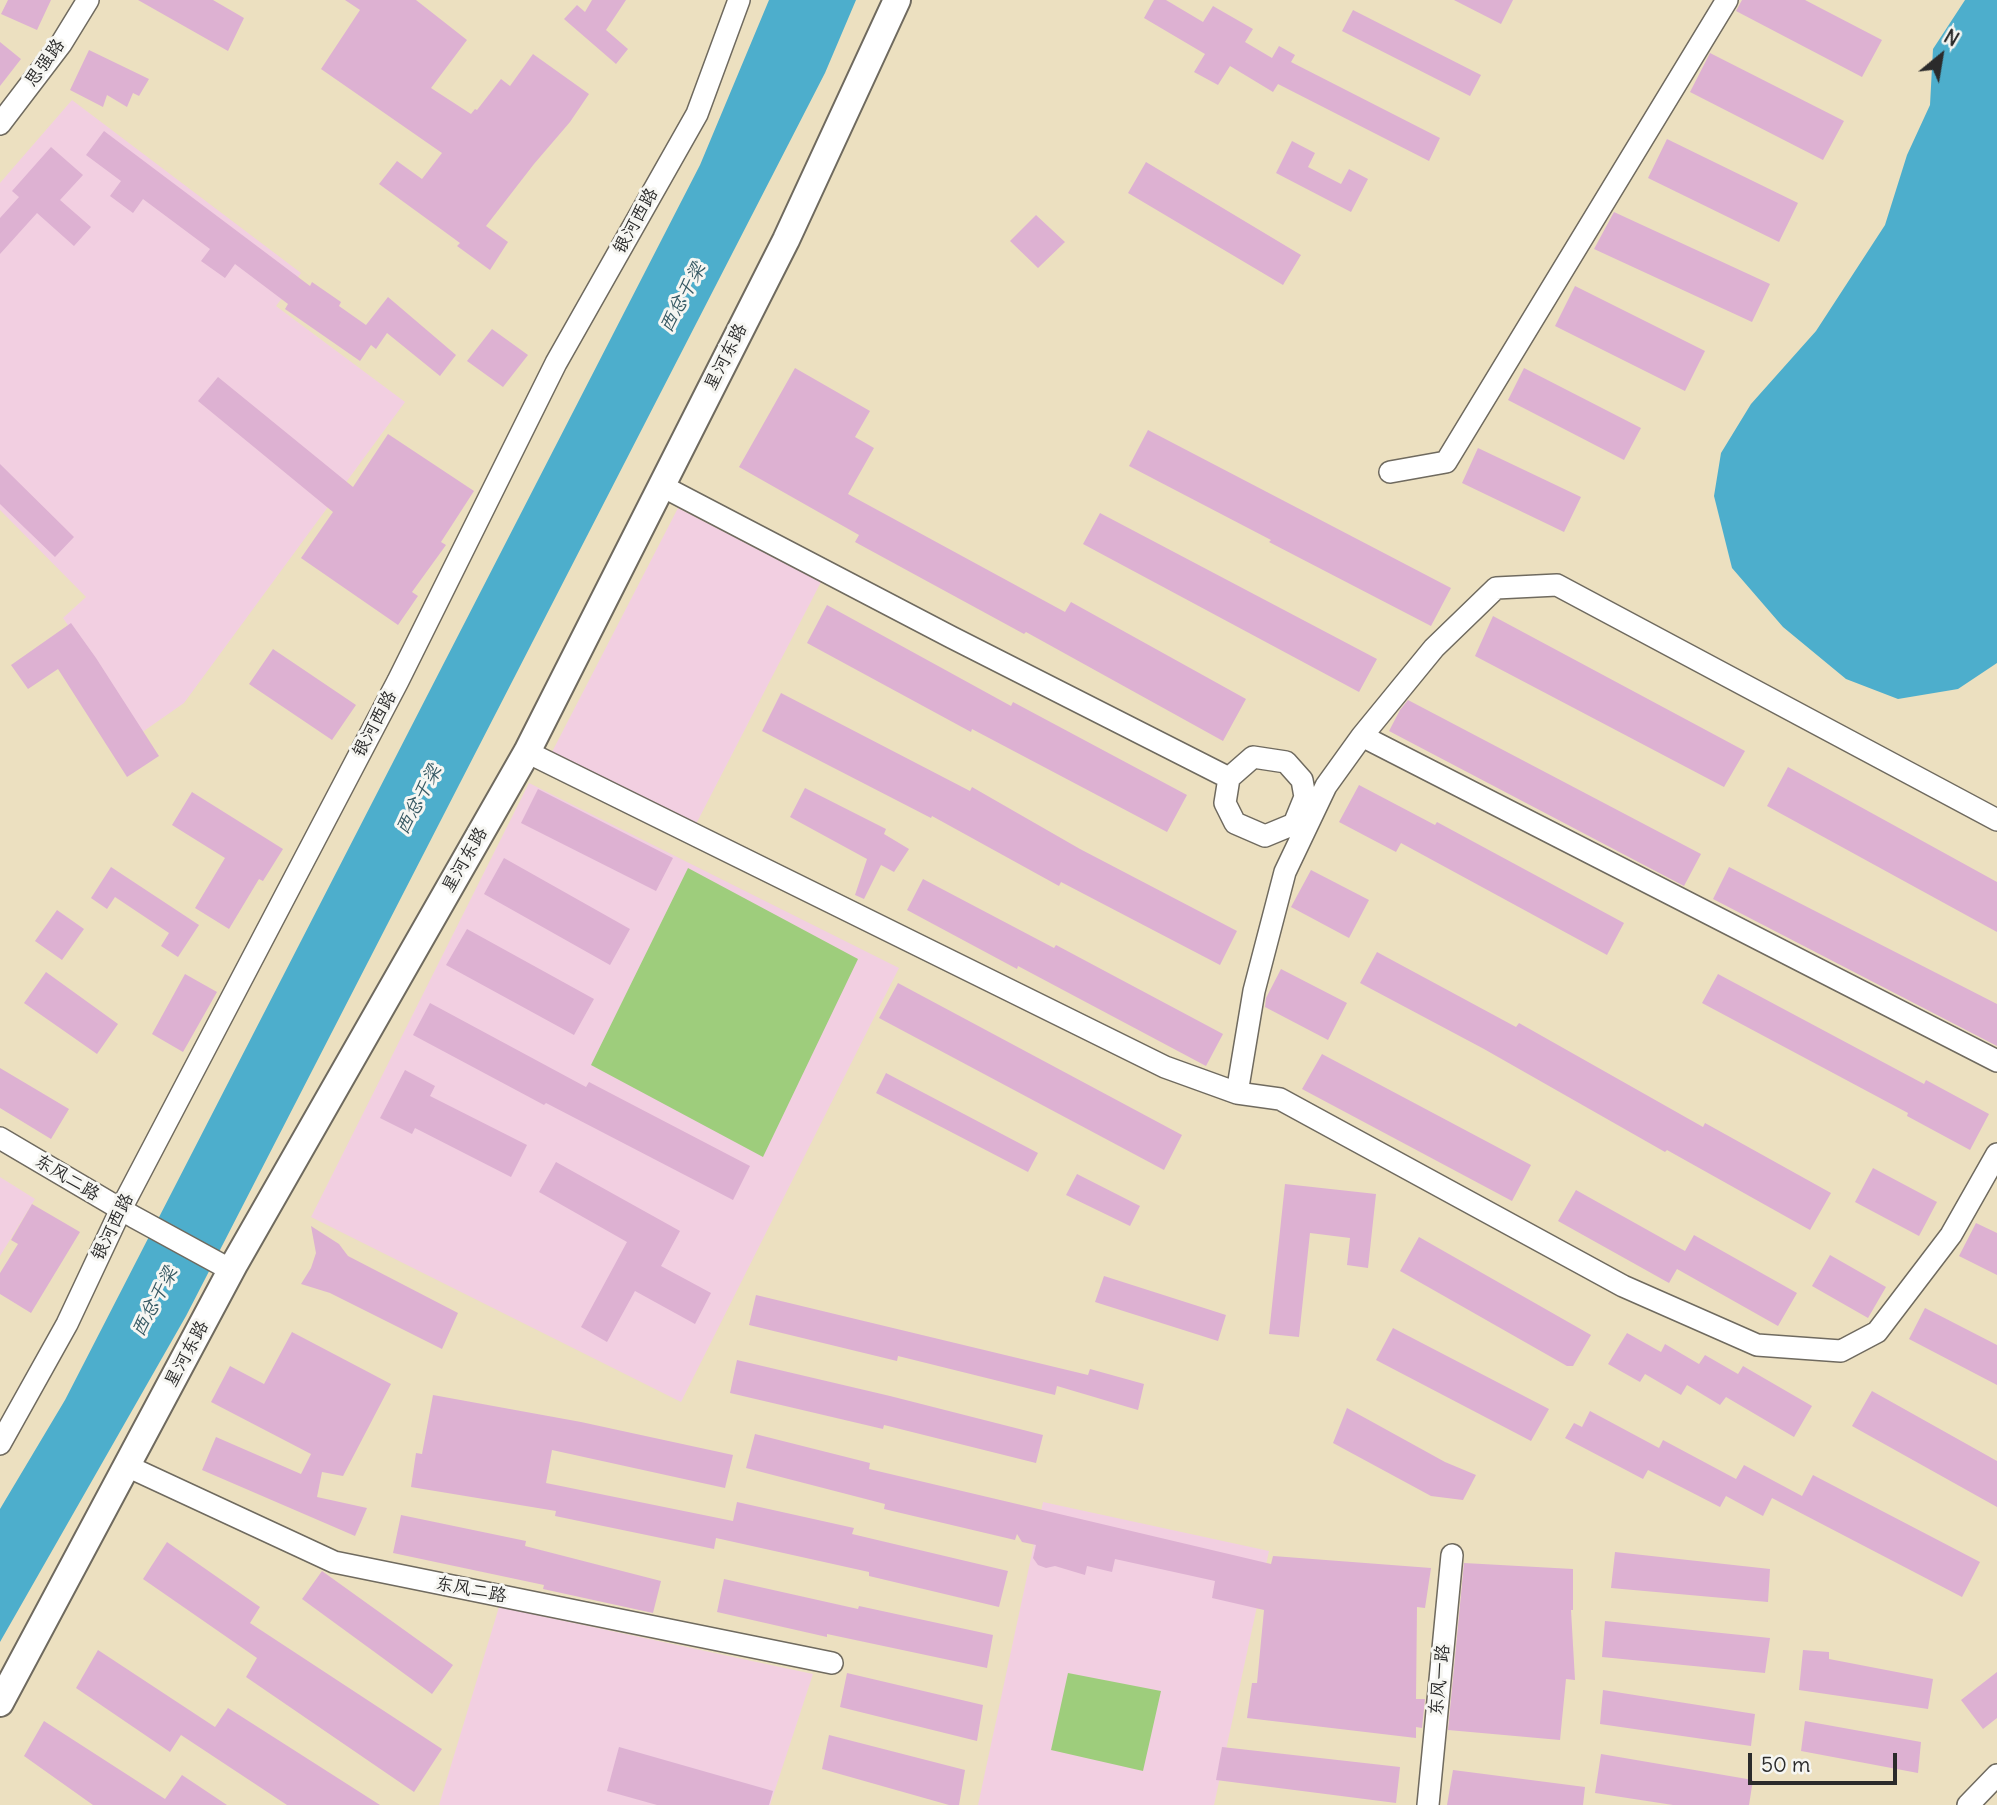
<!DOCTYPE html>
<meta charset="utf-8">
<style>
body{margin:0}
#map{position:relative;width:1997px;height:1805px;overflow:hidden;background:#ece0c0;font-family:Delius,sans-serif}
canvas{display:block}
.north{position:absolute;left:1906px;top:21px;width:70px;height:70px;-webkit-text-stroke:5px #f6f6f2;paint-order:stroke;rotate:30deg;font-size:19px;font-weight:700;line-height:28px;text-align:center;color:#2b2b2b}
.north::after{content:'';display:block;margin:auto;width:24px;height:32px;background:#2b2b2b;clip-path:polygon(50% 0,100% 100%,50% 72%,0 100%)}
.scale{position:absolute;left:1748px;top:1753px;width:149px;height:32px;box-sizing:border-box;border:4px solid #2b2b2b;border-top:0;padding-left:9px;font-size:21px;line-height:24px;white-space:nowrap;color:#2b2b2b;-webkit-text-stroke:5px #f6f6f2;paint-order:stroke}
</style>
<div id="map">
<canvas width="1997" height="1805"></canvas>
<div class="north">N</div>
<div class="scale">50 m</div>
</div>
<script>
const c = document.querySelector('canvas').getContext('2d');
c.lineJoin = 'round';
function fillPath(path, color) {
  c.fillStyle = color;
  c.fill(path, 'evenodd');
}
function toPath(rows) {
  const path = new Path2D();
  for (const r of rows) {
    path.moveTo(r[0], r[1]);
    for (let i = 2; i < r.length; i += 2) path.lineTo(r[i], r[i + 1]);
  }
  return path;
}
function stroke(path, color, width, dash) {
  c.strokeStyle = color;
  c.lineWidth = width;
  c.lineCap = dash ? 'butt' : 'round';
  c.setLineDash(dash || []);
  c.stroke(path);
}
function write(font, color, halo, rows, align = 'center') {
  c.font = font + ' Delius,"LXGW WenKai TC",sans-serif';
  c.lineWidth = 6;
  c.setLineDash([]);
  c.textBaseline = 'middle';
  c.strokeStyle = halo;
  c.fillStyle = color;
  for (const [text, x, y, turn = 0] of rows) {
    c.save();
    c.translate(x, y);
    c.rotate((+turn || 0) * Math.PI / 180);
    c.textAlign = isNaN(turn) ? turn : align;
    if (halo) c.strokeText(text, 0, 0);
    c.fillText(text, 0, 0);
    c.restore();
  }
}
fillPath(toPath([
 [72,100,301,273,276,306,405,402,184,703,141,733,63,618,86,597,0,510,0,183],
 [678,508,821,582,695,826,552,752],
 [529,783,899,968,681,1402,311,1217],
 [0,1177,35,1199,0,1256],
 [1043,1502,1269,1551,1214,1805,978,1805],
 [499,1607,813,1674,770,1805,439,1805]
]), '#f2cfe1');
fillPath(toPath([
 [688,868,858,959,763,1157,591,1065],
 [1068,1673,1161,1691,1143,1771,1051,1750]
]), '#9ecd7c');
fillPath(toPath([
 [769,0,856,0,825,73,186,1316,0,1642,0,1509,65,1400,700,165],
 [1965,0,1997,0,1997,663,1958,689,1898,699,1846,679,1783,627,1732,568,1714,496,1721,453,1751,404,1816,331,1885,225,1907,155,1930,105,1933,49]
]), '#4daecc');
fillPath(toPath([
 [8,0,51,0,37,30,1,14],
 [138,0,213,0,244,18,228,51],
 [345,0,416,0,467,40,431,88,471,114,475,109,477,110,501,79,510,86,533,54,589,94,570,122,534,164,486,226,508,242,490,270,457,246,460,243,379,184,397,161,422,179,442,153,321,69,360,10],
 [592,0,626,0,606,30,628,49,616,64,564,19,577,5,585,12],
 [1154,0,1166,0,1203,22,1213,6,1253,29,1245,42,1272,58,1279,46,1295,55,1291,62,1440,138,1429,161,1278,84,1273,92,1230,66,1218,85,1194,72,1205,54,1144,18],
 [1454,0,1513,0,1501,24],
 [1742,0,1805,0,1882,40,1862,77,1736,11],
 [1353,10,1481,75,1470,96,1342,31],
 [0,42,21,59,0,86],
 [89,50,149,79,139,96,133,93,127,107,107,95,103,107,70,90],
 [1710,53,1844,121,1823,160,1690,92],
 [104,131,310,286,312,282,341,302,339,306,366,325,388,297,456,355,440,376,387,333,376,349,371,345,360,361,285,309,288,304,235,264,225,278,201,261,210,249,143,199,133,213,110,196,121,181,86,155],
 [1667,139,1798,203,1779,242,1648,178],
 [1292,141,1315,153,1308,167,1341,184,1349,169,1368,179,1351,212,1276,173],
 [51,147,83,175,60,200,91,227,74,246,37,213,0,254,0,218,19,197,12,191],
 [1146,162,1301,255,1283,285,1128,193],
 [1614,212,1770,284,1752,322,1594,249],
 [1036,215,1065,242,1038,268,1010,241],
 [1575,286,1705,351,1685,391,1555,326],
 [492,329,528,355,503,387,467,361],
 [795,368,870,411,855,437,874,448,848,494,1065,612,1071,602,1246,699,1223,741,1026,632,1024,634,855,542,859,535,739,467],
 [1524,368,1641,428,1624,460,1508,400],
 [218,377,353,487,388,434,474,491,441,542,446,545,412,592,418,596,398,625,301,558,333,512,198,401],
 [1148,430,1451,588,1431,626,1269,542,1271,540,1129,466],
 [1478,448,1581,497,1564,532,1462,483],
 [0,464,74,537,55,557,0,504],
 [1100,513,1377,659,1359,692,1083,544],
 [827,605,1011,706,1013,702,1187,795,1167,832,972,729,971,732,807,643],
 [1493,616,1745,751,1724,787,1475,656],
 [71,623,96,658,159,756,127,777,58,669,28,689,11,665],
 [273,649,356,705,332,740,249,684],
 [781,693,970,791,972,787,1080,849,1237,931,1220,965,1061,882,1059,886,932,816,931,818,762,731],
 [1408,700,1701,854,1684,886,1389,731,1400,710],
 [1788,767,1997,882,1997,932,1767,806],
 [1359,785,1435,825,1437,822,1624,923,1607,955,1401,843,1396,852,1339,822],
 [805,788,886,829,884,834,909,849,894,872,881,865,864,899,855,895,867,859,790,817],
 [538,789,673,858,656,891,521,823],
 [192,792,283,849,263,881,259,879,229,929,195,908,225,858,172,825],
 [504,858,630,929,610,965,484,894],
 [111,867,199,925,178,957,161,946,169,933,115,897,107,909,91,898],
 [1729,867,1997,1004,1997,1046,1713,899],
 [1311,870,1369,900,1349,938,1291,907],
 [923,879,1054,948,1056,945,1223,1034,1206,1066,1018,966,1017,969,907,910],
 [57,910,84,929,62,960,35,941],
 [467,929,594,999,574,1035,446,965],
 [1377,952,1516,1027,1519,1023,1703,1127,1705,1123,1831,1193,1810,1230,1667,1150,1665,1152,1484,1049,1360,983],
 [1281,969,1347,1003,1328,1040,1265,1007,1266,998],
 [46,972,118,1024,97,1054,24,1003],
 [185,974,217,992,183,1052,152,1034],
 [1718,974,1924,1084,1926,1080,1989,1114,1970,1150,1907,1116,1908,1113,1702,1003],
 [898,983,1182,1135,1164,1170,879,1018],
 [430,1003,586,1087,589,1082,750,1166,733,1200,546,1103,544,1105,413,1035],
 [1322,1054,1531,1165,1512,1201,1302,1089],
 [0,1068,69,1109,51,1139,0,1108],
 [405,1070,435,1086,430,1096,527,1145,511,1177,415,1128,412,1134,380,1118],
 [886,1073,1038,1153,1028,1172,876,1093],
 [556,1162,680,1231,661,1266,711,1293,695,1324,635,1291,607,1342,581,1327,627,1242,539,1192],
 [1873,1168,1937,1202,1919,1236,1855,1202],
 [1077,1174,1140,1206,1130,1226,1066,1195],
 [1285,1184,1376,1194,1368,1268,1347,1265,1350,1238,1310,1233,1299,1337,1269,1334],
 [1576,1190,1685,1251,1694,1235,1797,1293,1778,1326,1677,1269,1669,1283,1558,1221],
 [32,1204,80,1232,31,1313,0,1294,0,1273,18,1244,11,1240],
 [1976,1223,1997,1233,1997,1275,1959,1256],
 [311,1226,339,1244,348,1256,458,1313,442,1349,330,1293,301,1284,311,1268,316,1253],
 [1419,1237,1591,1335,1573,1366,1567,1366,1400,1271],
 [1830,1255,1886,1287,1868,1318,1812,1286],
 [1104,1276,1226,1315,1218,1341,1095,1302],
 [756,1295,1088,1375,1090,1369,1144,1384,1138,1410,1057,1386,1055,1395,898,1356,897,1361,749,1325],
 [1925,1308,1997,1345,1997,1385,1909,1339],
 [1393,1328,1549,1409,1531,1441,1376,1360],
 [292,1332,391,1384,343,1476,322,1472,317,1497,367,1508,355,1536,202,1470,216,1437,301,1474,311,1454,211,1402,230,1366,264,1384],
 [1627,1333,1661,1352,1665,1344,1699,1364,1705,1355,1738,1374,1743,1366,1812,1406,1794,1437,1726,1397,1720,1405,1687,1385,1681,1395,1645,1374,1640,1382,1608,1364],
 [737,1360,890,1396,1043,1435,1036,1463,884,1425,883,1429,730,1393],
 [1872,1391,1997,1461,1997,1507,1852,1426],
 [433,1395,581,1422,733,1455,725,1488,552,1450,546,1483,733,1521,737,1502,854,1528,852,1534,1008,1571,999,1607,869,1576,869,1572,716,1538,714,1549,555,1516,556,1511,411,1487,416,1453,422,1454],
 [1347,1408,1445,1462,1476,1475,1463,1500,1431,1496,1333,1443],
 [1590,1411,1659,1448,1663,1440,1736,1479,1744,1465,1802,1496,1813,1475,1980,1562,1962,1597,1772,1498,1763,1516,1726,1496,1720,1507,1648,1470,1643,1479,1565,1438,1574,1423,1582,1427],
 [755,1434,870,1463,869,1469,1271,1564,1273,1556,1431,1568,1425,1608,1417,1607,1416,1699,1425,1699,1422,1728,1416,1727,1416,1738,1247,1718,1252,1683,1257,1683,1264,1610,1212,1598,1215,1581,1115,1559,1112,1572,1087,1566,1085,1575,1055,1566,1046,1568,1038,1565,1033,1558,1036,1545,1022,1542,1017,1534,1015,1540,884,1509,885,1504,746,1468],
 [401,1515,526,1541,525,1546,661,1581,653,1613,543,1589,544,1585,393,1553],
 [167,1542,260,1607,250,1623,442,1749,414,1792,246,1677,257,1658,143,1579],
 [1615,1552,1770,1569,1768,1602,1611,1588],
 [1464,1563,1573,1569,1573,1610,1571,1610,1575,1680,1566,1679,1560,1740,1448,1730],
 [322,1571,453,1665,432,1694,302,1599],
 [724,1579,858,1609,859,1606,993,1635,987,1668,827,1634,827,1637,717,1612],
 [1605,1621,1770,1638,1765,1673,1602,1657],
 [98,1650,215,1727,228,1708,380,1805,287,1805,181,1735,170,1752,76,1688],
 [1803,1650,1829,1652,1829,1659,1933,1679,1928,1709,1799,1690],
 [1997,1672,1997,1718,1983,1729,1961,1700],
 [847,1673,983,1705,977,1741,840,1707],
 [1603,1690,1755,1714,1751,1746,1600,1724],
 [44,1721,165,1799,182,1775,227,1805,93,1805,24,1756],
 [1805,1721,1921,1742,1918,1773,1801,1751],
 [829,1735,965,1770,959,1805,949,1805,822,1769],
 [619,1747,773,1791,769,1805,657,1805,607,1791],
 [1222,1747,1400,1767,1396,1803,1216,1780],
 [1601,1754,1753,1780,1749,1805,1673,1805,1595,1793],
 [1453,1770,1585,1787,1583,1805,1447,1805]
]), '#ddb1d2');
const minor = toPath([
 [0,124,61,44,88,0],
 [1390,472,1446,462,1727,0],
 [662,486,951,637,1229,778,1253,757,1286,762,1302,780,1305,797,1294,824,1265,836,1235,823,1225,803,1229,778],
 [1362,736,1434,648,1496,588,1557,585,1997,820],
 [527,752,1165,1067,1237,1093,1280,1099,1623,1286,1757,1345,1841,1351,1877,1332,1951,1235,1997,1154],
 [1237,1093,1254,991,1285,872,1326,786,1362,736,1997,1061],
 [0,1138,134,1217,231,1270],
 [0,1444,67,1324,123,1205,398,681,556,363,697,114,739,0],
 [127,1466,334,1562,832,1663],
 [1428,1805,1452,1555],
 [1968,1805,1997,1775]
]);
const major = toPath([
 [0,1703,235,1263,527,752,786,240,897,0]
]);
stroke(minor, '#6f6a5f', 24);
stroke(major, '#6f6a5f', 30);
stroke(minor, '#fff', 21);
stroke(major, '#fff', 26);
write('18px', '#2b2b2b', '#f6f6f2', [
 ["思强路",45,63,-54],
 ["银河西路",636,221,-61],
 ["星河东路",726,357,-63],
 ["银河西路",375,724,-62],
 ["星河东路",465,860,-60],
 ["东风二路",67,1178,31],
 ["银河西路",113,1227,-64],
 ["星河东路",187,1354,-62],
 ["东风二路",471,1590,11],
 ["东风一路",1440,1680,-84]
]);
write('italic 19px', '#375963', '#f6f6f2', [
 ["西总干梁",683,298,-62],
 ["西总干梁",419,800,-62],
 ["西总干梁",155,1302,-62]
]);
</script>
